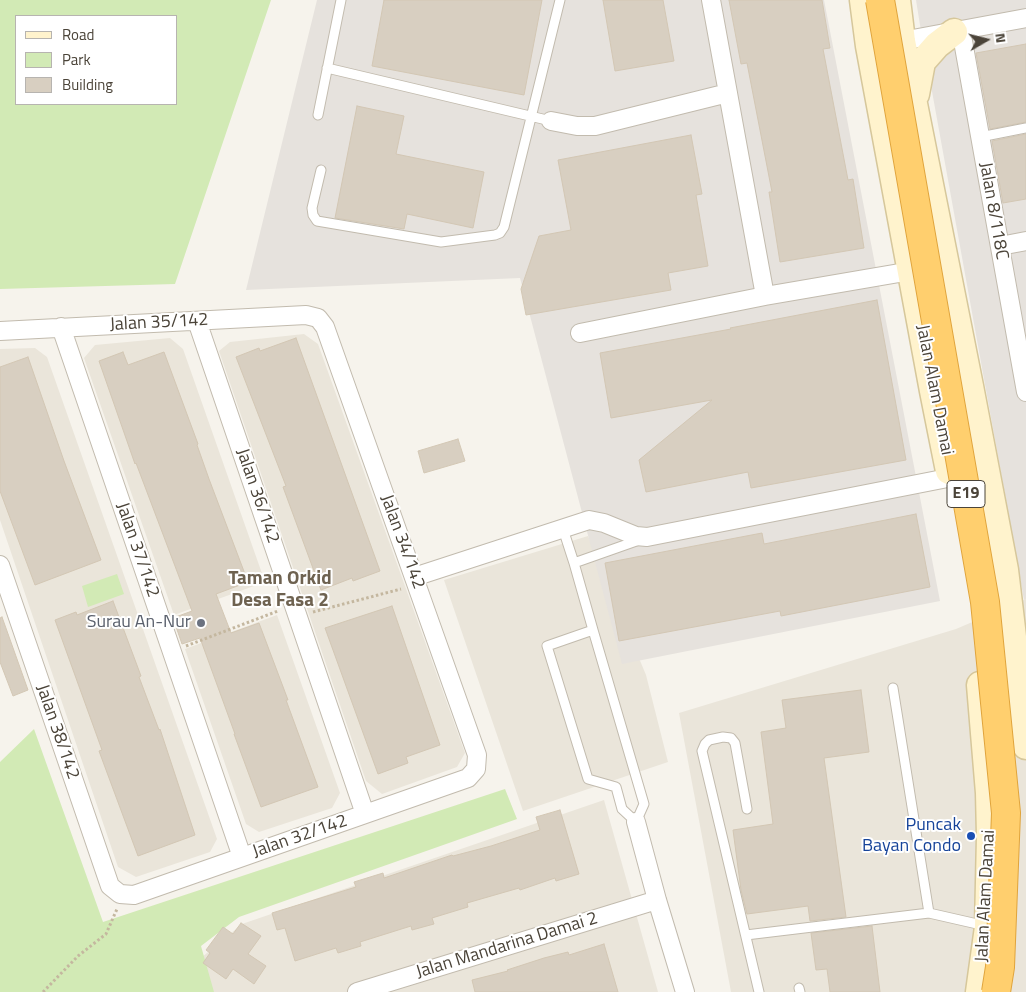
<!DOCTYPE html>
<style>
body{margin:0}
#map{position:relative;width:1026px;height:992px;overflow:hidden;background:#f6f3ec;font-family:"Titillium Web",sans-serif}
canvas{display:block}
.legend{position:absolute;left:15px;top:15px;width:162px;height:90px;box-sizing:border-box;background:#fff;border:1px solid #b7b4b0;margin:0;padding:6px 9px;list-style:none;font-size:15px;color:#4b4439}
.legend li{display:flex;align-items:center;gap:10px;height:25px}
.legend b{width:25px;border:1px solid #b7b4b0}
.north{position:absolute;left:961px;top:15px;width:50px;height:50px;-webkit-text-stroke:4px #fff;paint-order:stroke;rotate:82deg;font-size:14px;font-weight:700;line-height:20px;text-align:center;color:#4b4439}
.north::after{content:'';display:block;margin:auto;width:18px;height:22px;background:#4b4439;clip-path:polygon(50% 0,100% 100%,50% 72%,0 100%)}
</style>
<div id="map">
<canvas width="1026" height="992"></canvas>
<ul class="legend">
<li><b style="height:6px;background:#fff3cd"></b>Road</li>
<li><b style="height:14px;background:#d2eab5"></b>Park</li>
<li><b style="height:14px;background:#d8cfc1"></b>Building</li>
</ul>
<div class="north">N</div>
</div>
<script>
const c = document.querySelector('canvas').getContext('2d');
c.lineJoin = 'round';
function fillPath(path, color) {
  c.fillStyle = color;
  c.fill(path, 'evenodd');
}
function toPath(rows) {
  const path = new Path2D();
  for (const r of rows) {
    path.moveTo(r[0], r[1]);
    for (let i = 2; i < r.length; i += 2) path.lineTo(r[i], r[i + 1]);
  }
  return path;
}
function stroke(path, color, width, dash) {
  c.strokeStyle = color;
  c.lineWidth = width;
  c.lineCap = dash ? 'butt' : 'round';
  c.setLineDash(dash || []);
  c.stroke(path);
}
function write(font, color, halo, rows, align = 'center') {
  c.font = font + ' "Titillium Web",sans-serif';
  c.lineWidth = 4;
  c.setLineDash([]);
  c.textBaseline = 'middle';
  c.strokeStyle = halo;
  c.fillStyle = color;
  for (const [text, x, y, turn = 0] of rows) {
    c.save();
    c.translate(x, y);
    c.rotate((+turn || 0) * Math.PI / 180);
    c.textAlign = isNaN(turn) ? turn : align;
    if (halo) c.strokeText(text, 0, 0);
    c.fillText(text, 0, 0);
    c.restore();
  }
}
fillPath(toPath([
 [304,334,318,344,465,753,457,767,382,794,366,781,219,351,230,342],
 [170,338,183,349,265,582,174,615,84,358,95,345],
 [35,348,47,357,217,839,210,852,136,877,118,867,0,520,0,349],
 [588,536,646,675,668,762,523,811,444,580],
 [1026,599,1026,992,731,992,679,713,956,629],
 [277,615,340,793,332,808,259,832,246,824,185,649],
 [604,800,658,992,177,992,167,986,242,924]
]), '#eae5da');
fillPath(toPath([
 [317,0,824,0,940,601,622,664,520,278,246,290],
 [916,0,1026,0,1026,599,1024,600,920,25]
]), '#e6e2dd');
fillPath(toPath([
 [0,0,271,0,175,284,0,289],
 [176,16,176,104,16,104,16,16],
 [117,574,124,594,88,607,82,586],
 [34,729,103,922,505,789,517,819,239,917,201,946,214,992,0,992,0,762]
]), '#d2eab5');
const building = toPath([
 [384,0,542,0,524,95,372,66,384,0],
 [603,0,663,0,674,61,615,71,603,0],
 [729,0,822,0,830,48,823,49,848,180,853,179,864,248,780,262,769,192,772,192,747,63,741,64,729,0],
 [1026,44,1026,122,990,129,976,53,1026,44],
 [357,106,404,116,396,154,484,172,473,228,407,214,404,229,335,218,357,106],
 [1026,134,1026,199,1003,203,992,141,1026,134],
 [691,135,702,194,696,195,708,266,668,273,671,290,526,315,521,289,539,236,571,230,558,160,691,135],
 [877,300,906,460,751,488,748,472,646,492,639,460,712,400,611,418,600,353,731,329,730,328,877,300],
 [296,338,380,571,353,581,352,578,321,590,283,487,286,486,236,357,259,348,260,351,296,338],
 [123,352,128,365,164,352,198,444,197,445,209,479,248,582,216,594,231,633,259,623,288,700,286,700,318,787,261,807,234,734,235,734,200,638,182,644,173,618,192,611,136,463,135,464,99,361,123,352],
 [28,357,64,461,101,560,35,585,0,491,0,367,28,357],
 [458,439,465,461,424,473,418,451,458,439],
 [916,514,930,587,781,616,780,611,619,641,605,563,762,533,764,544,916,514],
 [113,601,141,676,139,677,159,730,160,729,195,835,138,856,99,751,102,750,55,620,76,612,77,615,113,601],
 [392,606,440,745,406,757,408,763,378,774,325,628,392,606],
 [2,617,28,690,13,696,0,662,0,618,2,617],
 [861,690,869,752,824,758,846,917,810,921,808,906,747,914,741,890,733,830,773,824,761,732,786,728,782,700,861,690],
 [560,810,579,874,556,881,555,878,520,890,519,888,467,903,468,907,432,918,434,924,412,930,411,926,360,942,361,946,338,953,336,948,295,961,285,928,277,930,272,913,356,887,354,882,383,873,384,878,452,855,453,856,491,846,540,830,536,817,560,810],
 [241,923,261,936,248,954,266,966,254,984,233,969,226,979,203,963,210,953,206,950,223,927,233,934,241,923],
 [872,926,880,992,830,992,827,969,816,970,811,933,872,926],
 [604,944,618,992,475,992,472,980,508,971,507,970,544,958,568,952,569,955,604,944]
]);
fillPath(building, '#d8cfc1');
stroke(building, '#d3c7b4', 1);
const lane = toPath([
 [327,68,551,121],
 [318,115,341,0],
 [980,137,1026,128],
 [321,170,312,208,313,215,317,221,441,242,495,235,500,233,504,227,560,0],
 [563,529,574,563,593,630],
 [574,563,642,539],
 [593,630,644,804,636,822,622,809,616,787,588,779,547,646,593,630],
 [893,688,929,913],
 [747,809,735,743,731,738,723,737,709,740,705,744,702,751,759,992],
 [746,935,929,913,986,926],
 [799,988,800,992]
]);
const street = toPath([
 [711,0,765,296],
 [961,30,1026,392],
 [891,43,1026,18],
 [551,121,577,126,595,126,728,93],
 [1000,246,1026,241],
 [197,321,365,814],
 [61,327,242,857],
 [0,331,306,315,318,318,325,327,477,755,476,769,468,778,134,895,120,894,110,886,0,565],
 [580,333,765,296,911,271],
 [414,577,589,520,604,523,636,536,647,537,963,475],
 [636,822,657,900,685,992],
 [357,992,657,900]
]);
const secondary = toPath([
 [863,0,869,46,933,391,949,471],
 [897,0,902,41,914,104,970,386,1005,570,1026,746],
 [916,94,922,62,937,45,954,32],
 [979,992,988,927,990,836,989,793,980,685]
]);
stroke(lane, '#c2bbae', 11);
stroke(street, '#c2bbae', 20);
stroke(secondary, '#d6c79b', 29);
stroke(toPath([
 [313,612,401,589],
 [186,646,278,611],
 [43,992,78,956,106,934,117,909]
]), '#c4b79f', 3, [2.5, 2.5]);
stroke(lane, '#fff', 9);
stroke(street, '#fff', 18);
stroke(secondary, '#fff3cd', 26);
const highwayBridge = toPath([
 [880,0,985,602,1006,813,1000,967,996,992]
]);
stroke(highwayBridge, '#e0a43c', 30, []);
stroke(highwayBridge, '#ffcf6e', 28);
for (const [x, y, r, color] of [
 [201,623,5,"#6b7280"],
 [971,836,5,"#1a4fb4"]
]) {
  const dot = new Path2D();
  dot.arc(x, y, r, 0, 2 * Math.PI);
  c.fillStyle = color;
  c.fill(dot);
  stroke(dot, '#fff', 2);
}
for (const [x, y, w] of [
 [966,494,38]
]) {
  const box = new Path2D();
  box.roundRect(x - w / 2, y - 13.5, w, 27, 4);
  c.fillStyle = '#fff';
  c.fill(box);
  stroke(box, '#4b4439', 1);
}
write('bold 16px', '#4b4439', null, [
 ["E19",966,494]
]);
write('18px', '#4b4439', '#fff', [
 ["Jalan 8/118C",993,211,80],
 ["Jalan 35/142",159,323,-3],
 ["Jalan Alam Damai",934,390,79],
 ["Jalan 36/142",257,496,71],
 ["Jalan 34/142",402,542,70],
 ["Jalan 37/142",137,550,71],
 ["Jalan 38/142",57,732,71],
 ["Jalan 32/142",300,837,-19],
 ["Jalan Alam Damai",986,896,-87],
 ["Jalan Mandarina Damai 2",507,946,-17]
]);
write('18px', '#5b616d', '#fff', [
 ["Surau An-Nur",191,623]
], 'right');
write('18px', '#164399', '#fff', [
 ["Puncak",961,826],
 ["Bayan Condo",961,847]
], 'right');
write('bold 19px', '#6e6250', '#fff', [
 ["Taman Orkid",280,579],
 ["Desa Fasa 2",280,601]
]);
</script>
